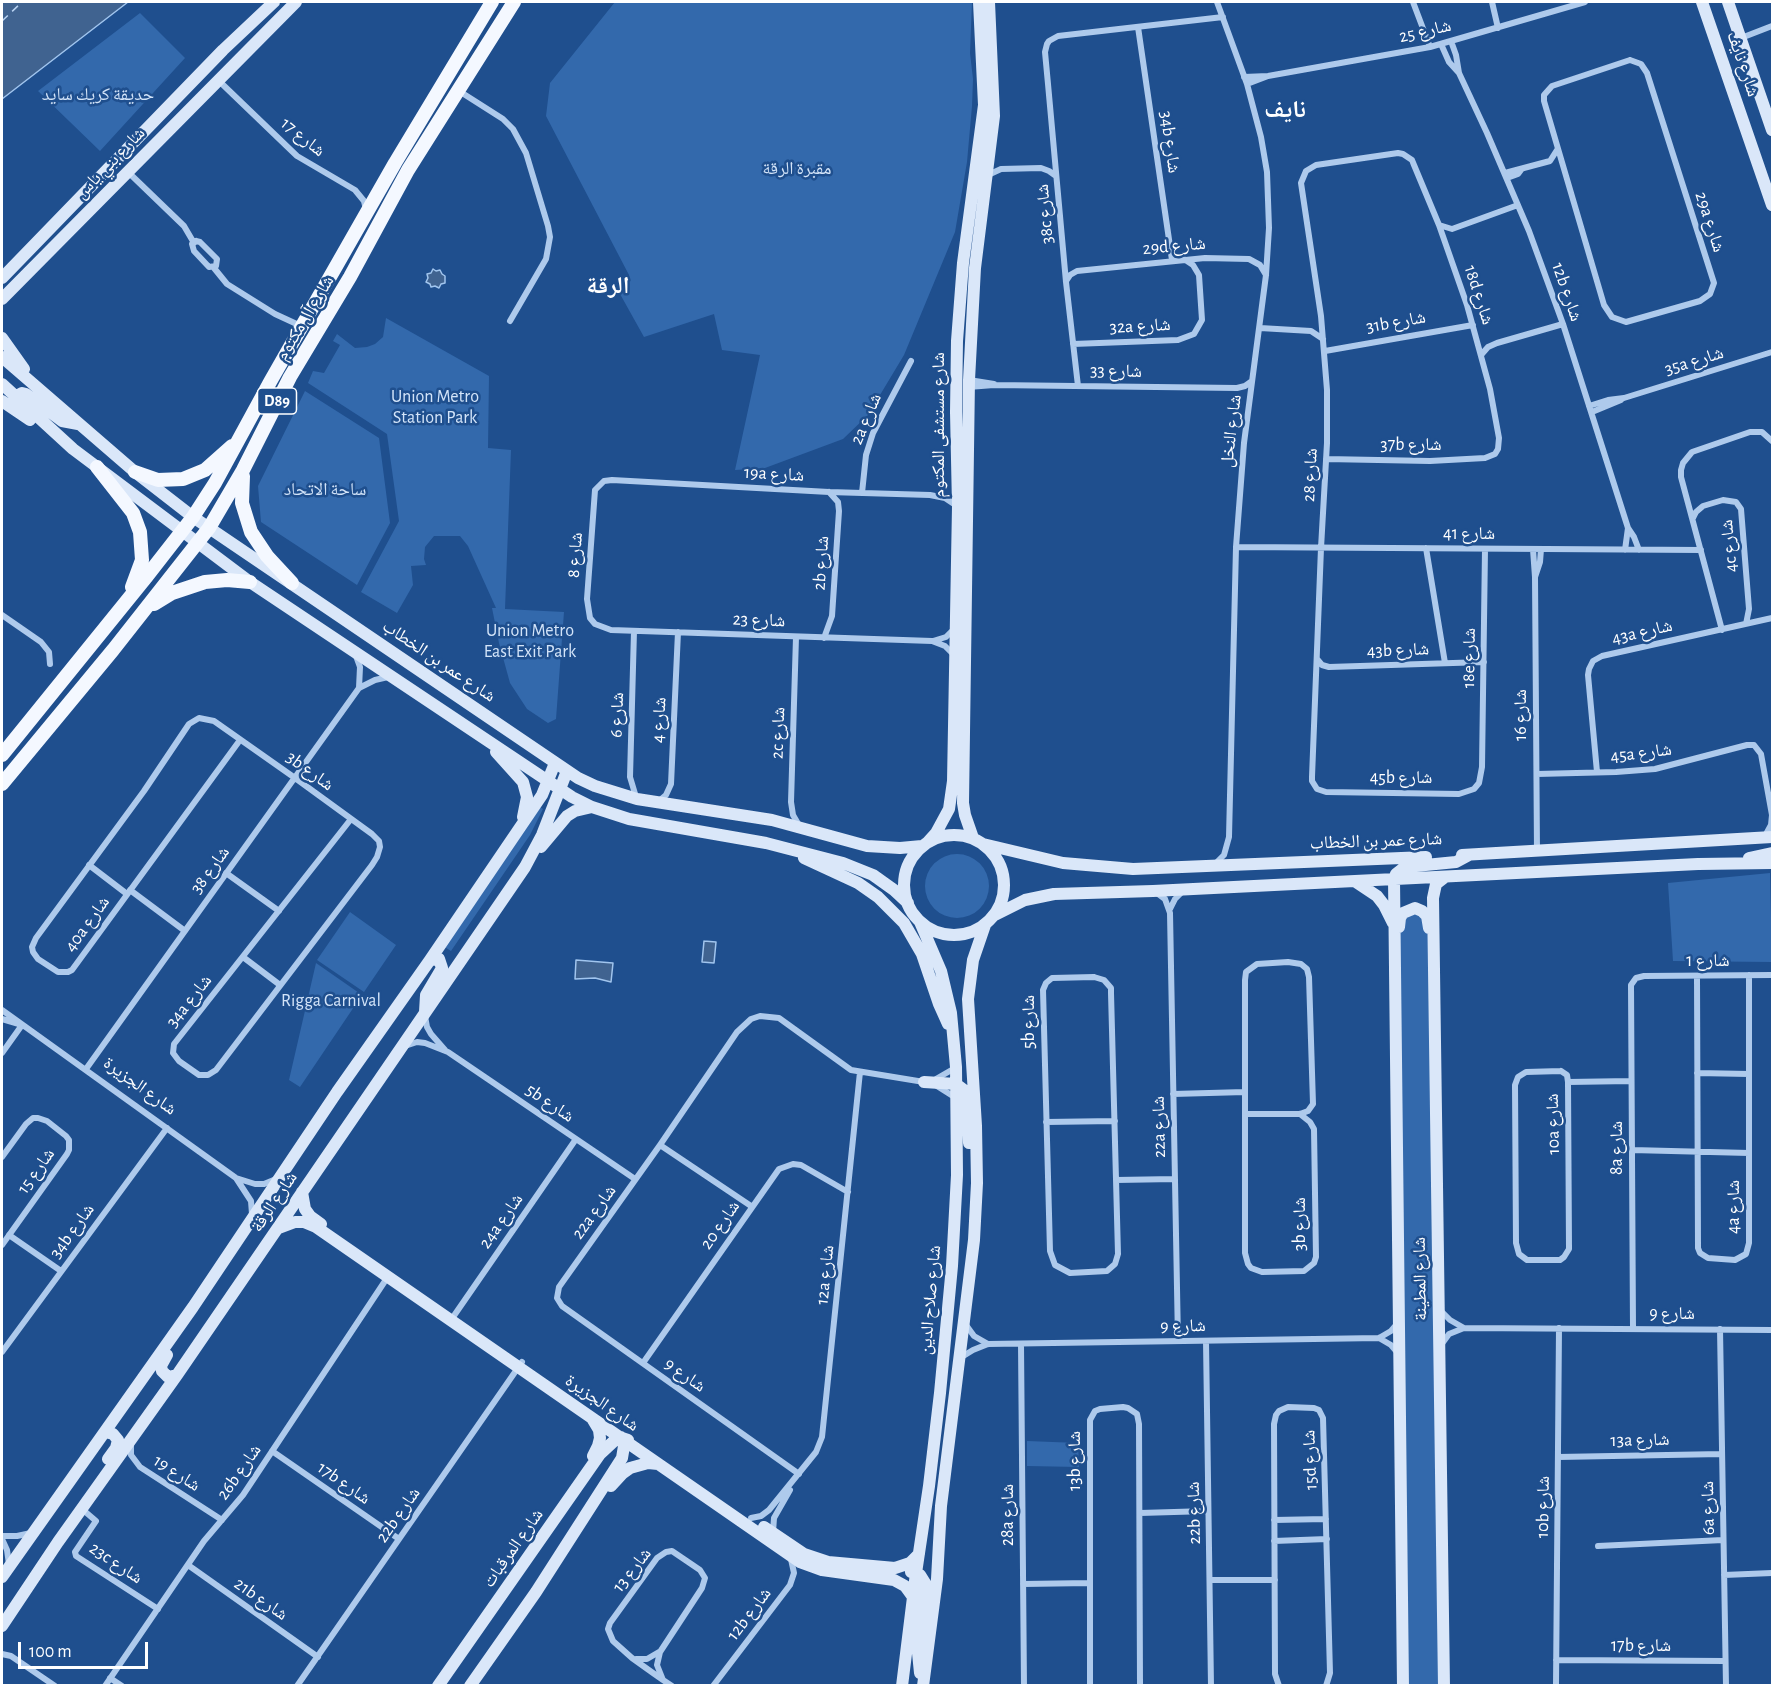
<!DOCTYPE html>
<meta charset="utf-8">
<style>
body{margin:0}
#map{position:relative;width:1774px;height:1687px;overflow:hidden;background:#1f4f8e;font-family:"Alegreya Sans",sans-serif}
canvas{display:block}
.frame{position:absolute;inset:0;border:3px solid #fff;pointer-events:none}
.scale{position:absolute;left:18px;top:1642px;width:130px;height:27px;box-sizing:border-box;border:3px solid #fff;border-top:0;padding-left:8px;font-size:18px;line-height:21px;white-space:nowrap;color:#fff;-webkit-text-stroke:4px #1f4f8e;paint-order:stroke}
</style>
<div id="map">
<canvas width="1774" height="1687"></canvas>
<div class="frame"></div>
<div class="scale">100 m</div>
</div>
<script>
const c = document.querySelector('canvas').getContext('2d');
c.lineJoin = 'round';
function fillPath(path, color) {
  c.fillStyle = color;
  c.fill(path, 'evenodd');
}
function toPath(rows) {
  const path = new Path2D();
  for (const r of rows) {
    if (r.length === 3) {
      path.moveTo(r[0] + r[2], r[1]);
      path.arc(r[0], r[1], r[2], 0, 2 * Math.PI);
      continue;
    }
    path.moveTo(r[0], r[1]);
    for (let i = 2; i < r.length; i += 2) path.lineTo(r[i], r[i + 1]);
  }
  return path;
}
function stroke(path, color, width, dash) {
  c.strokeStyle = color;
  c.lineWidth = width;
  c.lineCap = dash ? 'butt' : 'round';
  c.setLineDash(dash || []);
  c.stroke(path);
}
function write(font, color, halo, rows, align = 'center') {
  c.font = font + ' "Alegreya Sans","Noto Naskh Arabic",sans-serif';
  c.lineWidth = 5;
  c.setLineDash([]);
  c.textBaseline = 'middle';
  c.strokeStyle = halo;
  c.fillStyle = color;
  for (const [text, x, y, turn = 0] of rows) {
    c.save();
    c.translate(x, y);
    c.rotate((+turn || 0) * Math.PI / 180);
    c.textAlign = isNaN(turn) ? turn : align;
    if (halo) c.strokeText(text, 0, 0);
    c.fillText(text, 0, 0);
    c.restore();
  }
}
fillPath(toPath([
 [615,2,972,2,970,53,973,79,972,106,967,162,955,232,904,355,868,415,843,439,765,468,735,470,760,355,722,350,714,314,644,337,615,285,629,275,546,116,550,83],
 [140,13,185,58,100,151,38,91],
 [386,318,489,376,488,448,511,450,505,609,564,612,556,719,548,723,527,709,510,683,499,643,492,608,496,608,468,546,460,536,434,536,425,547,424,559,426,565,411,566,413,585,397,613,361,592,399,521,387,434,308,383,313,371,324,373,340,345,333,341,337,334,355,348,367,347,375,344,383,337],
 [305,391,379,438,390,523,357,585,261,522,258,486],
 [538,806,543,809,530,835,451,951,443,946],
 [957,886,32],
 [1770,873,1772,962,1673,961,1668,883],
 [350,912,396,945,364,992,317,960],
 [1394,912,1429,912,1441,1685,1406,1685],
 [316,963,362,995,300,1087,289,1080],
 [1027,1441,1078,1443,1079,1467,1027,1466]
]), '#3369ac');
const water = toPath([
 [2,2,128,2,2,99,2,2],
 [433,269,436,271,440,270,442,274,445,276,445,283,441,284,439,288,435,286,431,287,430,284,426,282,428,278,427,274,431,273,433,269],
 [704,941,716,942,714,963,702,962,704,941],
 [576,960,613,963,611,982,595,978,575,979,576,960]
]);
fillPath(water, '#406390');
stroke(water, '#a1c5ee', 1.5);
stroke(toPath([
 [2,21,22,2]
]), '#bad4f3', 1.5, [8, 6]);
stroke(toPath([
 [1413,2,1430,47],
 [1492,2,1498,28],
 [1138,27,1172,260],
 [1741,38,1772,26],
 [1451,41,1456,55,1459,73],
 [1441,44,1449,62,1459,73,1487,133,1529,231,1563,324,1628,528,1634,537,1639,550],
 [1630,60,1641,64,1647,73,1714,283,1710,294,1700,301,1626,322,1612,317,1604,305,1544,101,1544,95,1552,86,1630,60],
 [1244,77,1268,76,1430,47,1585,2],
 [219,81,297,156,355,190,364,201,366,210],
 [1247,84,1268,76],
 [459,91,503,119,513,129,526,153,548,226,550,237,546,259,510,321],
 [128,172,184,226,194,243],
 [1505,173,1550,161,1557,150],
 [988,175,1001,169,1041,168,1049,171,1056,176],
 [1507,178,1518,174,1521,170],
 [1439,225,1452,229,1518,205],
 [196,241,200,242,217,259,216,266,209,267,194,251,192,244,196,241],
 [214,268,227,284,275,314,301,326],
 [1066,281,1070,275,1077,271,1205,258,1249,259,1260,265,1266,275],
 [1260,328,1311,331,1323,339],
 [1073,344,1178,340,1194,334,1202,320,1199,275,1193,265,1184,259],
 [1325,351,1473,325],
 [1481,355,1488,347,1497,343,1563,324],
 [969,380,994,384],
 [1078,386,1066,282,1048,84,1045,52,1047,44,1049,41,1058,36,1223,17],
 [968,387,994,385,1237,388,1245,386,1252,381],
 [1589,406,1608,400,1624,398,1772,352],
 [1592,412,1621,400],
 [1326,459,1430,461,1485,458,1495,454,1498,449,1499,438,1490,389,1467,305,1439,225,1414,165,1412,160,1403,154,1398,153,1316,165,1306,171,1301,183,1321,316,1327,390,1327,443,1321,548,1312,777,1312,781,1317,789,1326,792,1459,794,1474,789,1479,783,1482,767,1485,549],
 [862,493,866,455,873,433,911,361],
 [1693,518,1696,512,1703,506,1723,500,1736,502,1741,509,1749,609,1746,624],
 [1236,547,1701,550],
 [1426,548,1445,663],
 [1533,549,1535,577,1537,851],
 [1625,550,1628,528],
 [1535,577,1540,562,1541,549],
 [2,615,41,642,49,652,50,664],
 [1722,630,1681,477,1681,470,1683,463,1692,452,1750,432,1762,432,1772,441],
 [634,631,630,777,636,797],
 [796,637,791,802,793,815,800,827],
 [824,638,832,616,839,511,838,502,829,492],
 [933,641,946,637,954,629],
 [954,655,945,646,932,641,611,630,595,624,590,618,587,599,595,490,604,481,612,480,829,492,930,495,945,498,957,506],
 [356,656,360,667,359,688],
 [1317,659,1322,665,1329,667,1484,662],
 [240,740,72,970,68,972,58,972,38,959,33,952,32,947,36,938,144,791,189,724,199,718,214,721,295,778,372,834,379,841,380,847,377,857,372,865,216,1070,208,1075,199,1075,179,1061,173,1053,174,1044,351,819],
 [1597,772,1588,675,1589,669,1593,661,1602,656,1772,618],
 [1537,774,1616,772,1655,769,1747,745,1754,745,1761,754,1772,815,1771,825,1765,836],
 [659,801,666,795,671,784,678,632],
 [1216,863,1224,855,1229,837,1236,547,1244,443,1266,275,1269,228,1267,172,1261,137,1247,84,1217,2],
 [89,865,127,894],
 [226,873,279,911],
 [130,890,185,931],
 [1157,893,1165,899,1170,913,1178,1341],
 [1170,909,1175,899,1183,891],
 [243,957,280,985],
 [1697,976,1698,1248,1700,1253,1708,1258,1735,1260,1746,1254,1749,1243,1749,975],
 [1094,977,1104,980,1111,988,1111,993,1118,1254,1115,1264,1107,1271,1070,1273,1055,1265,1050,1251,1043,990,1046,983,1052,978,1094,977],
 [2,1010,236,1178,255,1184,264,1184,276,1179],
 [425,1016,427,1027,431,1034,445,1050],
 [2,1019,19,1024],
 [405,1046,417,1042,425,1043,448,1052,635,1179],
 [2,1053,22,1025],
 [86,1069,359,688,375,680,388,677],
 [1561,1071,1567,1075,1568,1082,1569,1249,1564,1257,1560,1260,1527,1260,1519,1254,1516,1243,1515,1085,1518,1077,1526,1072,1561,1071],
 [1697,1073,1749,1074],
 [936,1079,955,1068],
 [1568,1082,1631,1081],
 [937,1086,956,1098],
 [1173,1094,1245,1092],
 [1245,1114,1300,1114,1308,1111,1313,1104,1309,977,1307,969,1301,964,1288,962,1257,964,1246,972,1245,980,1245,1253,1248,1264,1251,1268,1262,1272,1304,1271,1314,1263,1316,1257,1314,1129,1310,1122,1300,1114],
 [1046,1122,1115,1121],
 [660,1145,751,1206],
 [1632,1150,1749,1153],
 [2,1157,26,1124,33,1118,38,1118,47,1121,66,1136,69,1140,69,1150,67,1154,2,1245],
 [236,1178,251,1201,252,1214],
 [1116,1180,1175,1179],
 [9,1235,61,1271],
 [1441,1311,1450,1320,1464,1328],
 [451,1320,576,1139],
 [966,1325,974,1336,988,1344],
 [1633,1329,1631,985,1636,978,1644,976,1772,975],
 [1720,1329,1726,1686],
 [1379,1338,1391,1345,1397,1352],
 [1206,1341,1211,1686],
 [1021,1344,1024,1686],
 [1441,1345,1449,1334,1464,1328,1772,1330],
 [2,1352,167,1128],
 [960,1358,973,1350,988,1344,1379,1338,1391,1331,1397,1324],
 [643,1363,779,1169,793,1164,801,1165,848,1192],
 [131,1442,131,1455,140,1467,222,1520],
 [272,1451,399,1539],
 [1558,1457,1722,1454],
 [799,1474,562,1306,557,1298,559,1287,660,1145,737,1032,751,1019,760,1016,779,1018,851,1070,924,1082],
 [82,1509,96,1521,75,1552,76,1556,158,1609],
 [1140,1513,1208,1511],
 [751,1518,761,1516,769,1510,816,1452,822,1437,860,1072],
 [1274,1520,1326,1519],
 [773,1532,774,1518,790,1490],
 [2,1536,17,1536,31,1533],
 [2,1539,7,1550,9,1564],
 [1274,1541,1327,1539],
 [1598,1546,1723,1540],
 [188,1565,318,1657],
 [1724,1575,1772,1573],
 [1210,1580,1275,1580],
 [1023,1584,1090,1583],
 [2,1654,11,1656,55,1686],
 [636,1659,647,1659,659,1652],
 [1556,1660,1725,1661],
 [110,1678,122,1686],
 [663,1680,657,1665,660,1652,702,1588,705,1578,700,1570,672,1551,666,1552,657,1558,610,1623,608,1629,613,1641,632,1658,653,1673,663,1680,672,1686],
 [105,1686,204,1541,243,1495,389,1275],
 [297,1686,522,1362],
 [713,1686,790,1585,794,1573,791,1559],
 [1090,1686,1090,1420,1095,1411,1100,1409,1123,1407,1128,1408,1137,1414,1139,1424,1140,1686],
 [1279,1686,1275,1674,1274,1424,1276,1415,1279,1411,1288,1407,1314,1408,1319,1410,1323,1418,1330,1673,1326,1686],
 [1556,1686,1559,1328]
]), '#aecaec', 6);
stroke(toPath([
 [1702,2,1772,205],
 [1728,2,1772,130],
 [2,278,223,50,274,2],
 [2,299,296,2],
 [2,338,24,369],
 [2,357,135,472,193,517,578,778,595,786,637,799,772,820,867,846,900,848,922,846],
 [2,384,73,449,250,582,572,797,592,807,629,819,766,843,843,863,873,875,894,890,908,903],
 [15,397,22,393,26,394,62,421,78,424],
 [2,401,30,420],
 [496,752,523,782,527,797,523,817],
 [954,885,50],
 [973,838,965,815,963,803,969,380,975,268,994,116,989,2],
 [927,843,936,833,949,809,953,781,958,506,956,412,957,341,963,263,984,105,979,2],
 [983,844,1063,863,1133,869,1426,857],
 [541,847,567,816,575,811,592,807],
 [1462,855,1772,837],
 [804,858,858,883,878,897,904,923,922,954,939,1004,948,1024],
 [1749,858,1772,853],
 [1356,882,1377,896,1384,905,1393,923],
 [995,915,1025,900,1054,894,1153,891,1698,864,1772,863],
 [1399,927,1400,918,1403,913,1415,908,1422,911,1427,916,1429,928],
 [425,1012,426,995,442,968,439,959,430,960],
 [924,1082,956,1084,964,1090,967,1101,969,1143],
 [302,1192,305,1209,310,1216,321,1224],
 [279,1228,295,1222,304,1222,316,1227,800,1562,822,1570,894,1580,905,1586,913,1597],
 [167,1355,161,1366,162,1371,168,1377,177,1375],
 [593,1420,599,1430,600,1438,598,1446,593,1456],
 [106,1432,113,1434,118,1440,116,1448,108,1459],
 [611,1486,623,1473,630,1468,648,1463,658,1464],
 [764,1527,804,1554,828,1562,895,1568,910,1563,919,1554],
 [911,1572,920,1575,925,1583,918,1653,920,1673],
 [2,1577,193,1307,337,1092,430,960,542,795,555,763],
 [2,1626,58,1542,177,1375,525,867,542,835,567,771],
 [438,1686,600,1454,614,1441,622,1438,628,1440],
 [470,1686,536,1592,622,1458,624,1446,621,1437],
 [902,1686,916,1573,929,1486,940,1393,952,1266,957,1175,956,1067,951,1013,941,971,920,922],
 [923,1686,937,1579,941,1506,974,1240,977,1183,976,1126,968,999,973,960,985,925],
 [1403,1686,1394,879,1396,874,1405,867,1456,862,1469,855],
 [1444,1686,1433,898,1436,884,1445,877]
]), '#dae7f9', 12);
stroke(toPath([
 [97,467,133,513,140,532,142,560,132,587],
 [135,472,158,480,183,479,205,470,232,446],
 [243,476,242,503,251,532,267,556,292,583],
 [154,604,172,593,205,582,227,580,250,582],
 [2,755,147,576,193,517,215,483,270,382,395,163,492,2],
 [2,784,113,650,209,528,243,470,290,377,350,277,408,170,514,2]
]), '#f4f8ff', 14);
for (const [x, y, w] of [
 [277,401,39]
]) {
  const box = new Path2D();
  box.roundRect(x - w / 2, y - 13, w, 26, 4.5);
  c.fillStyle = '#1f4f8e';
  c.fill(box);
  stroke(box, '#fff', 1.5);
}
write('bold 16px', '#fff', null, [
 ["D89",277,401]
]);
write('18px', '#fff', '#1f4f8e', [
 ["شارع 25",1425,31,-13],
 ["شارع نايف",1743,64,71],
 ["شارع 17",303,137,39],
 ["34b شارع",1170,142,82],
 ["شارع بني ياس",110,163,-46],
 ["38c شارع",1045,214,-95],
 ["29a شارع",1710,222,72],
 ["29d شارع",1174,246,-5],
 ["12b شارع",1567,292,71],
 ["18d شارع",1479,295,72],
 ["شارع آل مكتوم",305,318,-59],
 ["31b شارع",1396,322,-10],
 ["32a شارع",1140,326,-3],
 ["35a شارع",1694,361,-17],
 ["شارع 33",1116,371,1],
 ["2a شارع",866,419,-67],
 ["شارع مستشفى المكتوم",939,425,-90],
 ["شارع النخل",1231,431,-83],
 ["37b شارع",1411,445],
 ["19a شارع",774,474,3],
 ["شارع 28",1310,475,-87],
 ["شارع 41",1469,534],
 ["4c شارع",1729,546,-95],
 ["شارع 8",575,555,-86],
 ["2b شارع",821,563,-86],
 ["شارع 23",759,620,2],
 ["43a شارع",1642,632,-13],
 ["43b شارع",1398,650,-2],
 ["18e شارع",1469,658,-89],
 ["شارع عمر بن الخطاب",439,661,34],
 ["شارع 6",617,715,-88],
 ["شارع 16",1521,715,-90],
 ["شارع 4",659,720,-87],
 ["2c شارع",778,733,-88],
 ["45a شارع",1641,753,-7],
 ["3b شارع",310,771,36],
 ["45b شارع",1401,778],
 ["شارع عمر بن الخطاب",1376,841,-2],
 ["شارع 38",210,870,-54],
 ["40a شارع",87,924,-54],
 ["شارع 1",1708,961],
 ["34a شارع",189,1001,-52],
 ["5b شارع",1029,1022,-90],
 ["شارع الجزيرة",140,1086,36],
 ["5b شارع",550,1103,34],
 ["10a شارع",1553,1124,-91],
 ["22a شارع",1159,1127,-91],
 ["8a شارع",1617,1148,-90],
 ["شارع 15",36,1171,-55],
 ["شارع الرقة",274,1202,-56],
 ["4a شارع",1734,1207,-90],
 ["22a شارع",594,1212,-54],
 ["24a شارع",501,1221,-55],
 ["3b شارع",1300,1224,-90],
 ["شارع 20",720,1225,-55],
 ["34b شارع",72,1231,-54],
 ["12a شارع",825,1275,-84],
 ["شارع المطينة",1420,1279,-91],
 ["شارع صلاح الدين",930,1300,-85],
 ["شارع 9",1672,1314],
 ["شارع 9",1183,1326,-1],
 ["شارع 9",685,1375,35],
 ["شارع الجزيرة",602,1403,35],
 ["13a شارع",1640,1440,-1],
 ["15d شارع",1310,1460,-92],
 ["13b شارع",1075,1461,-90],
 ["26b شارع",239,1472,-55],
 ["شارع 19",177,1473,33],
 ["17b شارع",344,1483,35],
 ["10b شارع",1543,1507,-89],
 ["6a شارع",1708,1508,-91],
 ["22b شارع",1194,1513,-91],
 ["22b شارع",398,1515,-55],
 ["28a شارع",1008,1515,-90],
 ["شارع المرقبات",513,1548,-55],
 ["23c شارع",116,1563,34],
 ["شارع 13",632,1570,-52],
 ["21b شارع",261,1599,35],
 ["12b شارع",749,1614,-53],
 ["17b شارع",1641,1646]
]);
write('18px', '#d3e4f9', '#1f4f8e', [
 ["حديقة كريك سايد",98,95],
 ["مقبرة الرقة",797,169],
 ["Union Metro",435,397],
 ["Station Park",435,418],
 ["ساحة الاتحاد",325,490],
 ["Union Metro",530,631],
 ["East Exit Park",530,652],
 ["Rigga Carnival",331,1001]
]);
write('bold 24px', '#fff', '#1f4f8e', [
 ["نایف",1285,110],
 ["الرقة",608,286]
]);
</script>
